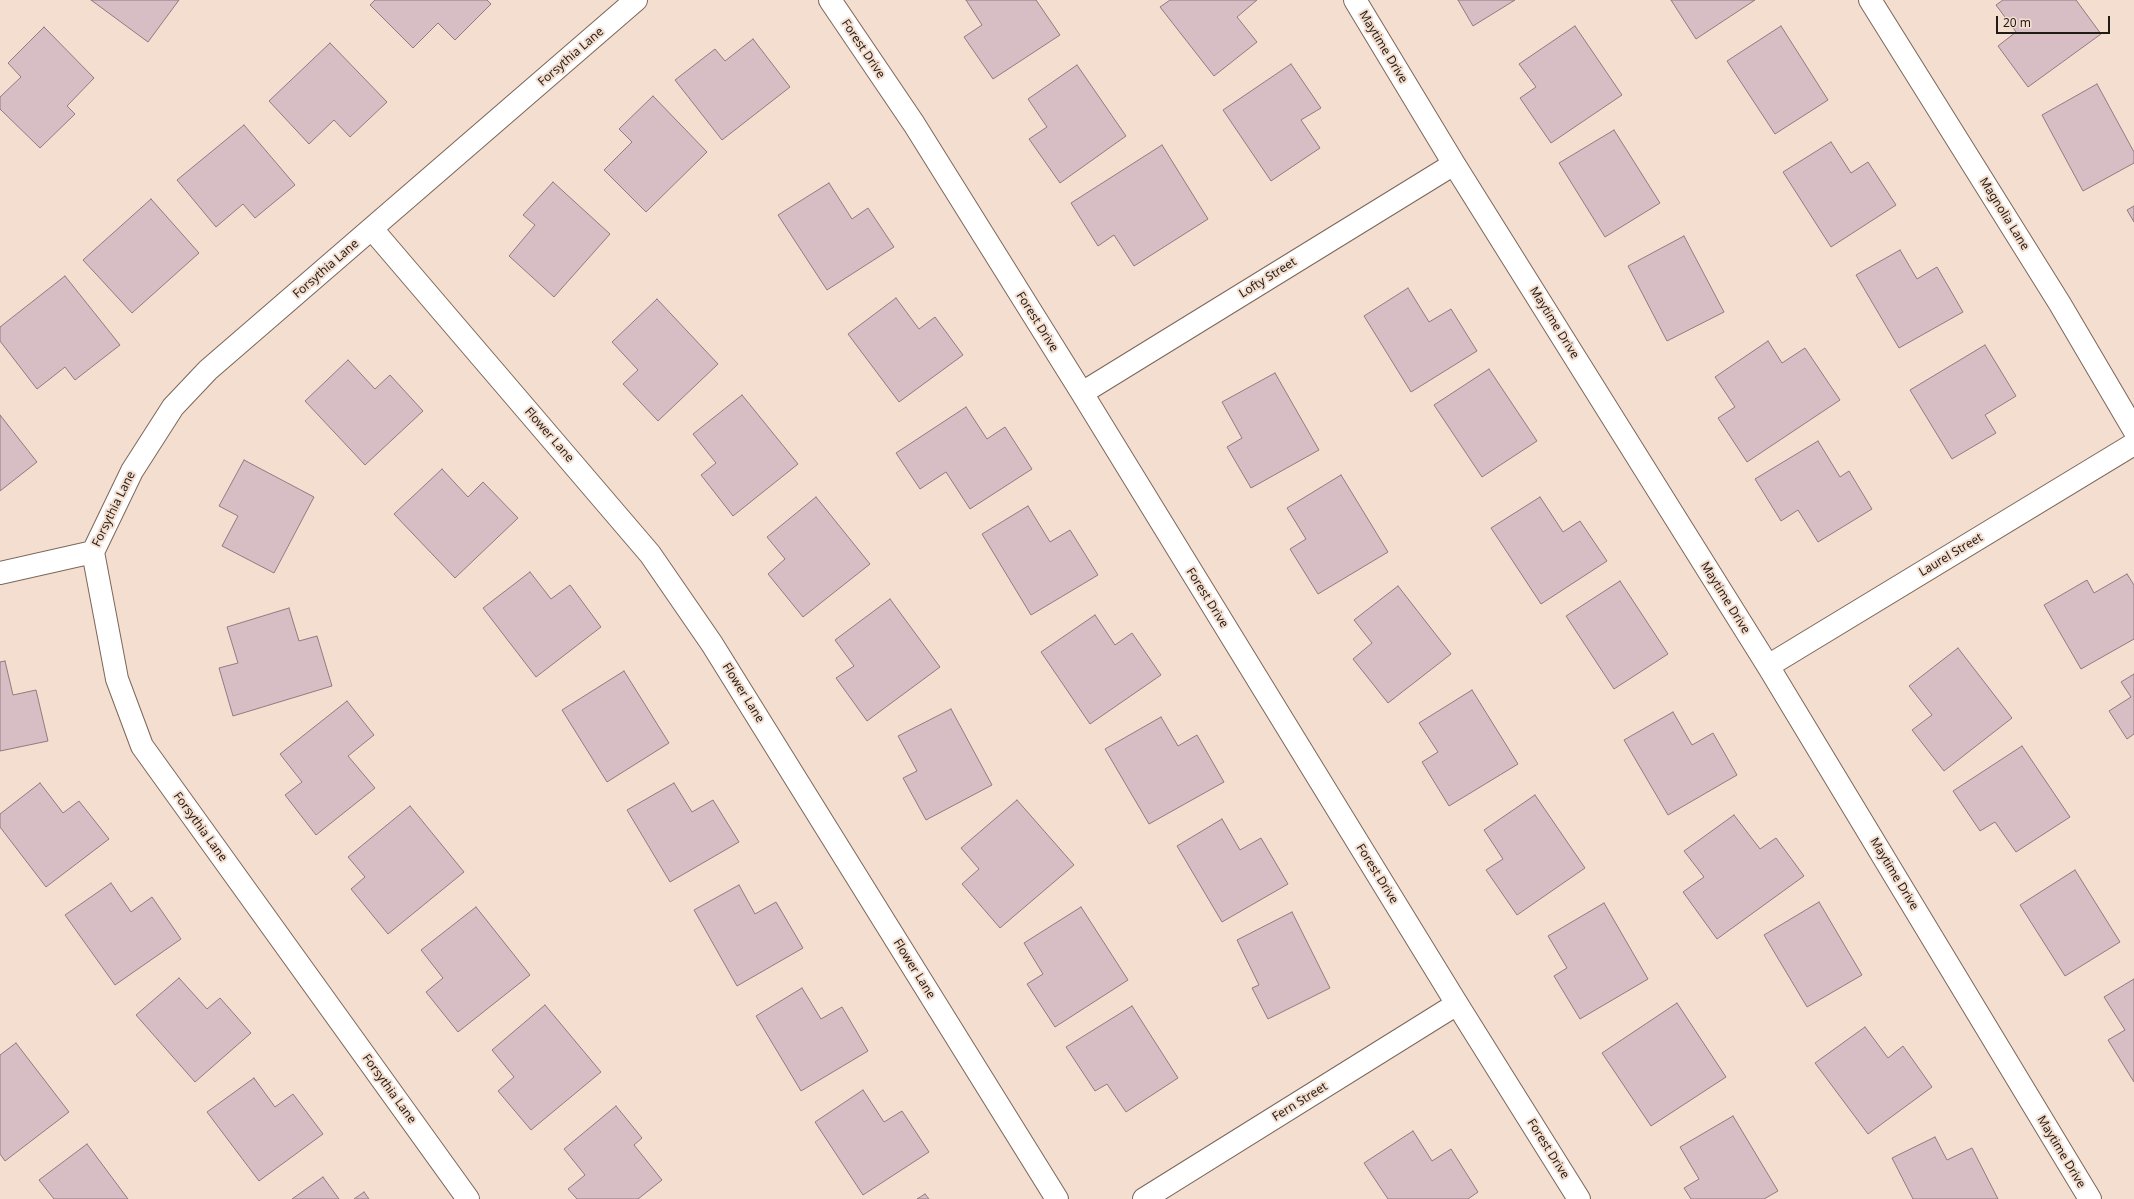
<!DOCTYPE html>
<style>
body{margin:0}
#map{position:relative;width:2134px;height:1199px;overflow:hidden;background:#f4decf;font-family:"Noto Sans",sans-serif}
canvas{display:block}
.scale{position:absolute;left:1996px;top:16px;width:114px;height:18px;box-sizing:border-box;border:2px solid #221b15;border-top:0;padding-left:5px;font-size:12px;line-height:14px;white-space:nowrap;color:#221b15;-webkit-text-stroke:3px #f4decf;paint-order:stroke}
</style>
<div id="map">
<canvas width="2134" height="1199"></canvas>
<div class="scale">20 m</div>
</div>
<script>
const c = document.querySelector('canvas').getContext('2d');
c.lineJoin = 'round';
function fillPath(path, color) {
  c.fillStyle = color;
  c.fill(path, 'evenodd');
}
function toPath(rows) {
  const path = new Path2D();
  for (const r of rows) {
    path.moveTo(r[0], r[1]);
    for (let i = 2; i < r.length; i += 2) path.lineTo(r[i], r[i + 1]);
  }
  return path;
}
function stroke(path, color, width, dash) {
  c.strokeStyle = color;
  c.lineWidth = width;
  c.lineCap = dash ? 'butt' : 'round';
  c.setLineDash(dash || []);
  c.stroke(path);
}
function write(font, color, halo, rows, align = 'center') {
  c.font = font + ' "Noto Sans",sans-serif';
  c.lineWidth = 4;
  c.setLineDash([]);
  c.textBaseline = 'middle';
  c.strokeStyle = halo;
  c.fillStyle = color;
  for (const [text, x, y, turn = 0] of rows) {
    c.save();
    c.translate(x, y);
    c.rotate((+turn || 0) * Math.PI / 180);
    c.textAlign = isNaN(turn) ? turn : align;
    if (halo) c.strokeText(text, 0, 0);
    c.fillText(text, 0, 0);
    c.restore();
  }
}
const building = toPath([
 [91,0,179,0,148,42,91,0],
 [375,0,487,0,491,4,455,40,438,23,413,48,370,5,375,0],
 [966,0,1036,0,1060,35,993,79,964,37,982,25,966,0],
 [1170,0,1257,0,1237,17,1257,42,1214,76,1160,7,1170,0],
 [1458,0,1515,0,1473,26,1458,0],
 [1671,0,1755,0,1696,39,1671,0],
 [2003,0,2076,0,2101,34,2028,87,1998,46,2016,32,1996,5,2003,0],
 [1575,26,1622,95,1551,143,1520,98,1536,87,1519,64,1575,26],
 [1781,26,1828,100,1775,134,1727,61,1781,26],
 [44,27,94,78,67,106,75,114,40,148,0,109,0,97,21,77,8,63,44,27],
 [753,39,790,87,722,140,675,80,715,49,725,61,753,39],
 [330,43,387,102,350,137,334,120,309,144,269,101,330,43],
 [1291,64,1321,108,1301,120,1320,148,1271,181,1223,110,1291,64],
 [1077,65,1126,136,1060,183,1029,139,1047,127,1028,99,1077,65],
 [2097,84,2134,152,2134,163,2083,191,2042,115,2097,84],
 [653,96,707,152,646,212,604,170,632,142,619,129,653,96],
 [244,125,295,185,255,218,243,204,216,227,177,180,244,125],
 [1614,130,1660,203,1605,237,1559,163,1614,130],
 [1831,142,1851,173,1868,162,1896,205,1831,247,1783,172,1831,142],
 [1162,145,1208,219,1134,266,1114,235,1098,246,1071,203,1162,145],
 [553,182,610,234,554,297,509,256,535,225,523,215,553,182],
 [829,183,852,219,868,208,894,247,827,290,778,215,829,183],
 [151,199,199,253,132,313,83,260,151,199],
 [2134,206,2134,222,2127,210,2134,206],
 [1684,236,1724,312,1667,341,1628,266,1684,236],
 [1900,250,1917,279,1937,267,1963,312,1899,348,1856,275,1900,250],
 [65,276,120,345,75,380,65,367,37,389,0,341,0,327,65,276],
 [1408,288,1429,322,1451,309,1477,351,1411,392,1364,316,1408,288],
 [896,298,919,329,935,317,963,355,899,402,848,334,896,298],
 [657,299,718,364,658,421,623,384,638,370,612,342,657,299],
 [1768,341,1782,363,1805,348,1840,400,1747,462,1718,418,1735,407,1715,377,1768,341],
 [1985,345,2016,396,1985,415,1996,433,1952,459,1910,390,1985,345],
 [348,360,375,389,390,375,423,411,365,465,305,401,348,360],
 [1489,369,1537,441,1482,477,1434,405,1489,369],
 [1275,373,1319,450,1251,488,1227,447,1242,438,1222,402,1275,373],
 [742,395,798,464,733,516,701,475,716,463,693,434,742,395],
 [966,407,987,439,1005,427,1032,469,970,509,946,472,920,489,896,453,966,407],
 [0,415,37,462,0,491,0,415],
 [1818,441,1840,477,1849,471,1872,509,1818,542,1798,510,1781,521,1755,479,1818,441],
 [244,460,314,497,274,573,222,546,238,516,219,506,244,460],
 [442,469,468,497,483,482,518,518,455,578,394,514,442,469],
 [1341,475,1388,552,1318,594,1290,549,1306,539,1287,508,1341,475],
 [816,497,870,564,803,617,768,574,785,559,767,537,816,497],
 [1540,497,1563,532,1580,521,1607,561,1541,604,1491,528,1540,497],
 [1028,506,1050,542,1070,530,1098,575,1031,615,982,534,1028,506],
 [530,572,551,599,570,585,601,627,536,677,483,608,530,572],
 [2127,574,2134,585,2134,639,2081,669,2044,605,2087,580,2094,593,2127,574],
 [1620,581,1668,654,1614,689,1566,616,1620,581],
 [1398,586,1451,654,1388,703,1353,659,1372,643,1354,620,1398,586],
 [890,599,940,667,867,721,836,678,854,666,835,640,890,599],
 [289,608,299,641,317,636,332,686,233,716,219,668,238,663,227,627,289,608],
 [1095,615,1115,645,1132,633,1161,675,1090,724,1041,652,1095,615],
 [1958,648,2012,718,1944,771,1912,730,1932,715,1909,686,1958,648],
 [5,661,13,695,36,690,48,741,0,751,0,662,5,661],
 [624,671,669,743,607,782,562,710,624,671],
 [2134,674,2134,734,2127,739,2109,711,2131,697,2121,682,2134,674],
 [1472,690,1518,764,1449,806,1422,762,1438,752,1419,723,1472,690],
 [347,701,374,735,348,756,375,788,316,835,285,795,302,782,280,754,347,701],
 [951,709,992,785,926,820,903,778,917,771,898,736,951,709],
 [1673,712,1692,745,1713,733,1737,775,1668,815,1624,740,1673,712],
 [1161,717,1178,746,1197,735,1224,782,1149,824,1105,749,1161,717],
 [2022,746,2070,817,2016,852,1995,822,1980,831,1953,791,2022,746],
 [40,783,63,813,79,801,109,839,46,887,0,827,0,814,40,783],
 [674,783,692,812,713,800,739,842,670,882,627,810,674,783],
 [1535,795,1585,868,1517,915,1486,870,1503,859,1484,830,1535,795],
 [1017,800,1074,865,1000,928,962,884,979,869,961,848,1017,800],
 [410,806,464,872,388,934,351,889,365,877,348,857,410,806],
 [1734,815,1760,849,1776,838,1804,876,1717,939,1683,892,1704,877,1684,851,1734,815],
 [1222,819,1240,850,1261,838,1288,884,1222,922,1177,846,1222,819],
 [2075,870,2120,942,2065,976,2020,905,2075,870],
 [111,883,131,912,152,897,181,939,115,985,65,915,111,883],
 [739,885,755,914,776,902,803,948,737,986,694,910,739,885],
 [1819,902,1862,975,1807,1007,1764,935,1819,902],
 [1604,903,1648,979,1580,1019,1554,976,1567,968,1548,936,1604,903],
 [476,907,530,975,458,1032,426,992,443,978,421,950,476,907],
 [1081,907,1128,980,1055,1027,1027,984,1043,974,1024,943,1081,907],
 [1292,912,1330,988,1268,1019,1252,988,1259,985,1237,940,1292,912],
 [179,978,207,1009,220,998,251,1033,195,1082,136,1015,179,978],
 [2134,979,2134,1082,2108,1040,2125,1030,2104,997,2134,979],
 [802,988,821,1019,842,1007,868,1051,801,1091,756,1016,802,988],
 [1677,1003,1726,1077,1651,1126,1602,1053,1677,1003],
 [545,1005,601,1072,531,1130,498,1091,514,1077,492,1050,545,1005],
 [1132,1006,1178,1078,1126,1112,1107,1084,1095,1091,1066,1047,1132,1006],
 [1865,1027,1888,1058,1903,1046,1932,1087,1868,1134,1815,1063,1865,1027],
 [16,1043,69,1112,5,1161,0,1154,0,1055,16,1043],
 [254,1078,275,1107,293,1094,323,1134,259,1181,207,1112,254,1078],
 [863,1090,884,1122,902,1111,929,1152,863,1195,815,1122,863,1090],
 [616,1106,642,1138,634,1145,662,1180,638,1199,577,1199,568,1189,585,1175,564,1149,616,1106],
 [1733,1116,1778,1191,1764,1199,1691,1199,1684,1188,1699,1179,1680,1147,1733,1116],
 [1413,1131,1432,1161,1451,1149,1478,1192,1468,1199,1388,1199,1364,1163,1413,1131],
 [1935,1137,1947,1160,1972,1148,1998,1199,1913,1199,1892,1158,1935,1137],
 [87,1144,128,1199,54,1199,39,1180,87,1144],
 [323,1177,339,1199,292,1199,323,1177],
 [364,1192,369,1199,354,1199,364,1192],
 [925,1194,929,1199,917,1199,925,1194]
]);
fillPath(building, '#d7bdc4');
stroke(building, '#927a81', 1);
const street = toPath([
 [830,0,914,124,1082,393,1457,1004,1579,1199],
 [1355,0,1454,164,1768,666,2090,1199],
 [1870,0,2060,304,2134,430],
 [372,229,650,554,712,644,1057,1199],
 [1082,393,1454,164],
 [0,573,93,552],
 [1768,666,2134,444],
 [468,1199,142,746,117,679,93,552,132,471,173,407,208,370,636,0],
 [1144,1199,1457,1004]
]);
stroke(street, '#7b675a', 24);
stroke(street, '#fff', 22);
write('12px', '#221b15', '#f4decf', [
 ["Maytime Drive",1383,47,59],
 ["Forest Drive",863,49,56],
 ["Forsythia Lane",571,57,-41],
 ["Magnolia Lane",2004,214,58],
 ["Forsythia Lane",326,269,-41],
 ["Lofty Street",1268,278,-32],
 ["Forest Drive",1037,322,58],
 ["Maytime Drive",1554,323,58],
 ["Flower Lane",549,435,49],
 ["Forsythia Lane",114,509,-64],
 ["Laurel Street",1951,555,-31],
 ["Forest Drive",1207,598,58],
 ["Maytime Drive",1725,598,58],
 ["Flower Lane",743,693,58],
 ["Forsythia Lane",200,827,54],
 ["Forest Drive",1377,874,58],
 ["Maytime Drive",1894,874,59],
 ["Flower Lane",914,969,58],
 ["Forsythia Lane",389,1089,54],
 ["Fern Street",1300,1102,-32],
 ["Forest Drive",1548,1149,58],
 ["Maytime Drive",2061,1152,59]
]);
</script>
